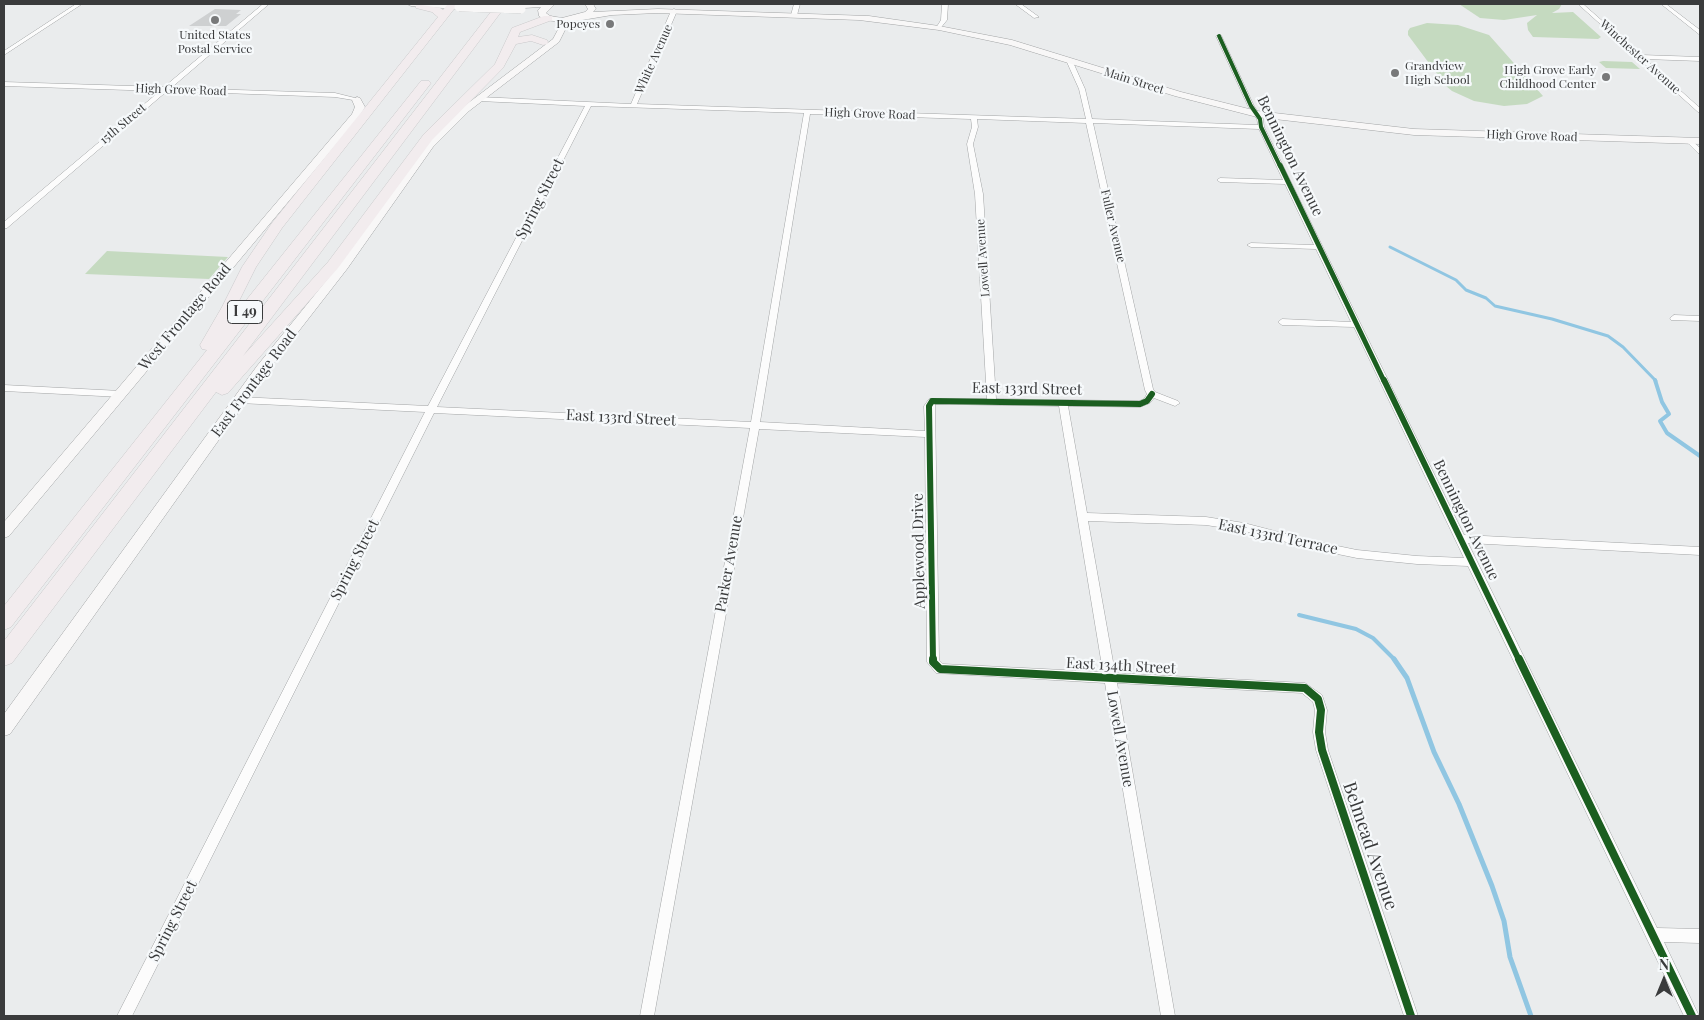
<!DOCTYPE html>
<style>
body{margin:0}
#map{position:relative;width:1704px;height:1020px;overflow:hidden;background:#eaeced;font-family:"Playfair Display",serif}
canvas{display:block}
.frame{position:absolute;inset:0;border:5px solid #3a3b3c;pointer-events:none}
.north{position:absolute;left:1639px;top:955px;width:50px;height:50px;-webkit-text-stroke:4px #f6f9fb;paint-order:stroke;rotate:0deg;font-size:14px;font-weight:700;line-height:20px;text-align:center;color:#3a3b3c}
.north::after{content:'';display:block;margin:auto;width:18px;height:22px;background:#3a3b3c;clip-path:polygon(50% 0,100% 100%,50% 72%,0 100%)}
</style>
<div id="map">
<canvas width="1704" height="1020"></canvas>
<div class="frame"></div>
<div class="north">N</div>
</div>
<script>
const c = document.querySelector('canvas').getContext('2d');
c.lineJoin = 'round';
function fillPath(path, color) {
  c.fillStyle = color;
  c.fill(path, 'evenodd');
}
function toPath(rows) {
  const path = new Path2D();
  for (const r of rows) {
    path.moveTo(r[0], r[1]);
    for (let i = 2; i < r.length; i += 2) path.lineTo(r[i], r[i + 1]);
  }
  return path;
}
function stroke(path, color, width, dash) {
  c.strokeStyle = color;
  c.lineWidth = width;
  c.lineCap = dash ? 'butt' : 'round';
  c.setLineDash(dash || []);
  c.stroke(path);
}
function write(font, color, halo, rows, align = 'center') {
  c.font = font + ' "Playfair Display",serif';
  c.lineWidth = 4.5;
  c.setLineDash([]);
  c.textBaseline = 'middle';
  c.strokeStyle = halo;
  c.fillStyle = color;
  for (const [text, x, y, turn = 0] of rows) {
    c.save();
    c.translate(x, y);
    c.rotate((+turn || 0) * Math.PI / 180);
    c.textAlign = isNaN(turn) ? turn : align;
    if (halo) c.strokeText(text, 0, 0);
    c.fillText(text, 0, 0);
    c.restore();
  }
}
fillPath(toPath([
 [1459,4,1562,4,1559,9,1552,13,1573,12,1601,37,1598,39,1533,37,1528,30,1527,23,1537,15,1504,20,1480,18],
 [1427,23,1458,25,1489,35,1543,96,1527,104,1504,106,1474,101,1452,91,1446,86,1408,35,1408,31,1410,28],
 [1603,61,1632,62,1640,69,1606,68,1599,62],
 [107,251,228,257,209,279,85,274]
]), '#c5dac0');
stroke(toPath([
 [1390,247,1456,280,1466,290,1486,298,1495,306,1552,319,1608,336,1623,347,1656,381]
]), '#90c6e2', 3);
stroke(toPath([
 [1655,380,1662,402,1669,414,1660,421,1667,433,1700,456],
 [1299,615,1356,629,1373,638,1395,660]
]), '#90c6e2', 4);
stroke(toPath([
 [1394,659,1407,678,1434,752,1459,804,1492,886,1504,921,1510,957,1531,1016]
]), '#90c6e2', 5);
fillPath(toPath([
 [215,9,241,10,236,14,241,14,226,26,189,26]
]), '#ced0d1');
const street = toPath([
 [76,4,82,4,4,55,4,51,76,4],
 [263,4,269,4,171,88,335,93,359,99,359,101,335,97,167,91,7,228,4,228,4,222,160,91,4,86,4,82,164,87,263,4],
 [794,4,800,4,797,15,794,17,791,15,794,4],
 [942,4,948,4,947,20,939,30,936,28,941,20,942,4],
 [1015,4,1021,4,1039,17,1034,18,1015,4],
 [1578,4,1583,4,1641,55,1700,57,1700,61,1645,59,1700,108,1700,113,1698,112,1578,4],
 [1661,4,1666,4,1700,30,1700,35,1661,4],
 [674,9,677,11,637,104,1086,119,1079,89,1066,60,1069,58,1072,60,1085,89,1092,119,1258,125,1257,119,1248,106,1216,36,1221,35,1254,106,1263,119,1264,127,1464,535,1700,547,1700,555,1468,543,1657,928,1700,929,1700,943,1664,942,1699,1016,1684,1016,1468,566,1417,564,1357,558,1313,549,1244,531,1206,525,1088,521,1115,673,1305,683,1322,695,1327,710,1325,732,1328,750,1418,1016,1404,1016,1316,750,1313,732,1315,710,1313,702,1302,693,1117,683,1175,1016,1161,1016,1105,683,936,673,927,662,925,437,759,429,654,1016,640,1016,750,428,434,413,132,1016,117,1016,425,412,239,403,235,400,239,397,428,406,585,106,479,101,476,99,479,97,631,104,671,11,674,9],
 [591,106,804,113,751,422,437,407,591,106],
 [810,114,971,119,972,127,967,144,975,194,987,399,929,399,924,406,925,431,760,422,810,114],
 [977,119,1086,123,1145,390,1147,394,1144,399,1139,401,996,399,983,194,973,144,978,127,977,119],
 [1093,123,1259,129,1283,180,1220,178,1217,180,1220,182,1285,184,1314,245,1251,243,1247,245,1251,247,1316,249,1351,322,1282,319,1278,322,1282,325,1354,327,1464,558,1417,556,1357,550,1313,541,1244,523,1206,517,1087,513,1068,406,1140,407,1150,403,1154,398,1175,406,1180,403,1178,401,1155,392,1153,389,1093,123],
 [935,404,1059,406,1103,672,943,664,939,660,935,404],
 [1686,139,1690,139,1700,148,1700,154,1698,153,1686,141,1686,139],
 [1674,315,1700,316,1700,321,1671,320,1670,318,1674,315],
 [4,385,121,391,125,394,121,397,4,391,4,385]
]);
const secondary = toPath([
 [407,4,445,4,459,5,463,7,459,9,411,6,407,4],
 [521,4,555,4,546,13,550,16,562,18,585,12,588,9,585,4,593,4,596,9,593,12,658,9,869,16,939,26,1012,40,1181,92,1257,111,1414,129,1700,138,1700,144,1414,135,1257,117,1175,96,1010,45,939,30,859,20,658,13,612,15,576,21,567,26,559,42,469,111,433,147,347,269,267,372,10,734,4,736,4,714,257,366,339,265,427,143,463,107,553,39,562,22,545,20,539,16,538,10,541,7,524,8,521,8,521,4],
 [357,97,360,98,365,107,359,117,9,536,4,538,4,522,352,114,355,107,352,100,357,97]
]);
const highway = toPath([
 [416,4,440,8,443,10,448,4,458,4,282,228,256,267,228,323,421,81,429,81,431,83,11,627,4,630,4,606,207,350,202,349,200,345,222,307,242,267,272,223,438,17,432,12,416,8,416,4],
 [497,4,507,4,243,356,328,262,424,134,495,64,512,28,544,16,552,16,552,20,520,32,518,37,532,35,547,40,548,42,547,44,543,45,531,41,516,44,503,68,432,140,338,268,228,393,222,395,216,392,12,663,4,666,4,641,497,4]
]);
stroke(street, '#a2a4a5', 1);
stroke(secondary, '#a2a4a5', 1);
stroke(highway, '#c9c9ca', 1);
fillPath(street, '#fcfcfc');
fillPath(secondary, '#f8f7f7');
fillPath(highway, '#f2ecee');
const secondaryBridge = toPath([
 [459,7,521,9]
]);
stroke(secondaryBridge, '#a2a4a5', 9, []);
stroke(secondaryBridge, '#f8f7f7', 9);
stroke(toPath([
 [1219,36,1251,106,1260,119,1261,127,1280,166]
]), '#1b5e20', 4);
stroke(toPath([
 [1280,165,1384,381]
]), '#1b5e20', 5);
stroke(toPath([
 [1384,380,1519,660],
 [933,660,929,406,932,401,1140,404,1147,401,1152,394]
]), '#1b5e20', 6);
stroke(toPath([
 [933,659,933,662,940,669,1305,688,1318,699,1321,710,1319,732,1322,750,1411,1016],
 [1519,659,1692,1016]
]), '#1b5e20', 8);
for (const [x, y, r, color] of [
 [215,20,5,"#78797a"],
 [610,24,5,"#78797a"],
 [1395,73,5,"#78797a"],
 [1606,77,5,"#78797a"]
]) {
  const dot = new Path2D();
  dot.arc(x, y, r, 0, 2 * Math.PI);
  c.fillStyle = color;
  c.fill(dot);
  stroke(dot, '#f6f9fb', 2);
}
write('12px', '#3a3b3c', '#f6f9fb', [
 ["Popeyes",600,24],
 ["United States",215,35,"center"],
 ["Postal Service",215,49,"center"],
 ["Grandview",1405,66,"left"],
 ["High School",1405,80,"left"],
 ["High Grove Early",1596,70],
 ["Childhood Center",1596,84]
], 'right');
write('12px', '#3a3b3c', '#f6f9fb', [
 ["Winchester Avenue",1640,57,42],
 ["White Avenue",654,59,-66],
 ["Main Street",1134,81,18],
 ["High Grove Road",181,90,2],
 ["High Grove Road",870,114,2],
 ["15th Street",123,124,-40],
 ["High Grove Road",1532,136,2],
 ["Fuller Avenue",1113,226,77],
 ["Lowell Avenue",983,258,-94]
]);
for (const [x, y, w] of [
 [245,312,35]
]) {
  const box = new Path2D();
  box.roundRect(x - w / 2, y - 11.5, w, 23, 4);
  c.fillStyle = '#f6f9fb';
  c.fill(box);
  stroke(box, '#3a3b3c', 1);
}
write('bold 14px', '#3a3b3c', null, [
 ["I 49",245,312]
]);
write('15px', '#3a3b3c', '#f6f9fb', [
 ["Bennington Avenue",1290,156,64],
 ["Spring Street",540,199,-63],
 ["West Frontage Road",185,317,-50],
 ["East Frontage Road",254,383,-53],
 ["East 133rd Street",1027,389,1],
 ["East 133rd Street",621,418,3],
 ["Bennington Avenue",1466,520,64],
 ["East 133rd Terrace",1278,537,12],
 ["Applewood Drive",919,551,-91],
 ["Spring Street",355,560,-63],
 ["Parker Avenue",729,564,-80],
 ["East 134th Street",1121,666,3],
 ["Lowell Avenue",1120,739,80],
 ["Spring Street",173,921,-63]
]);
write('18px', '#3a3b3c', '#f6f9fb', [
 ["Belmead Avenue",1370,846,71]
]);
</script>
